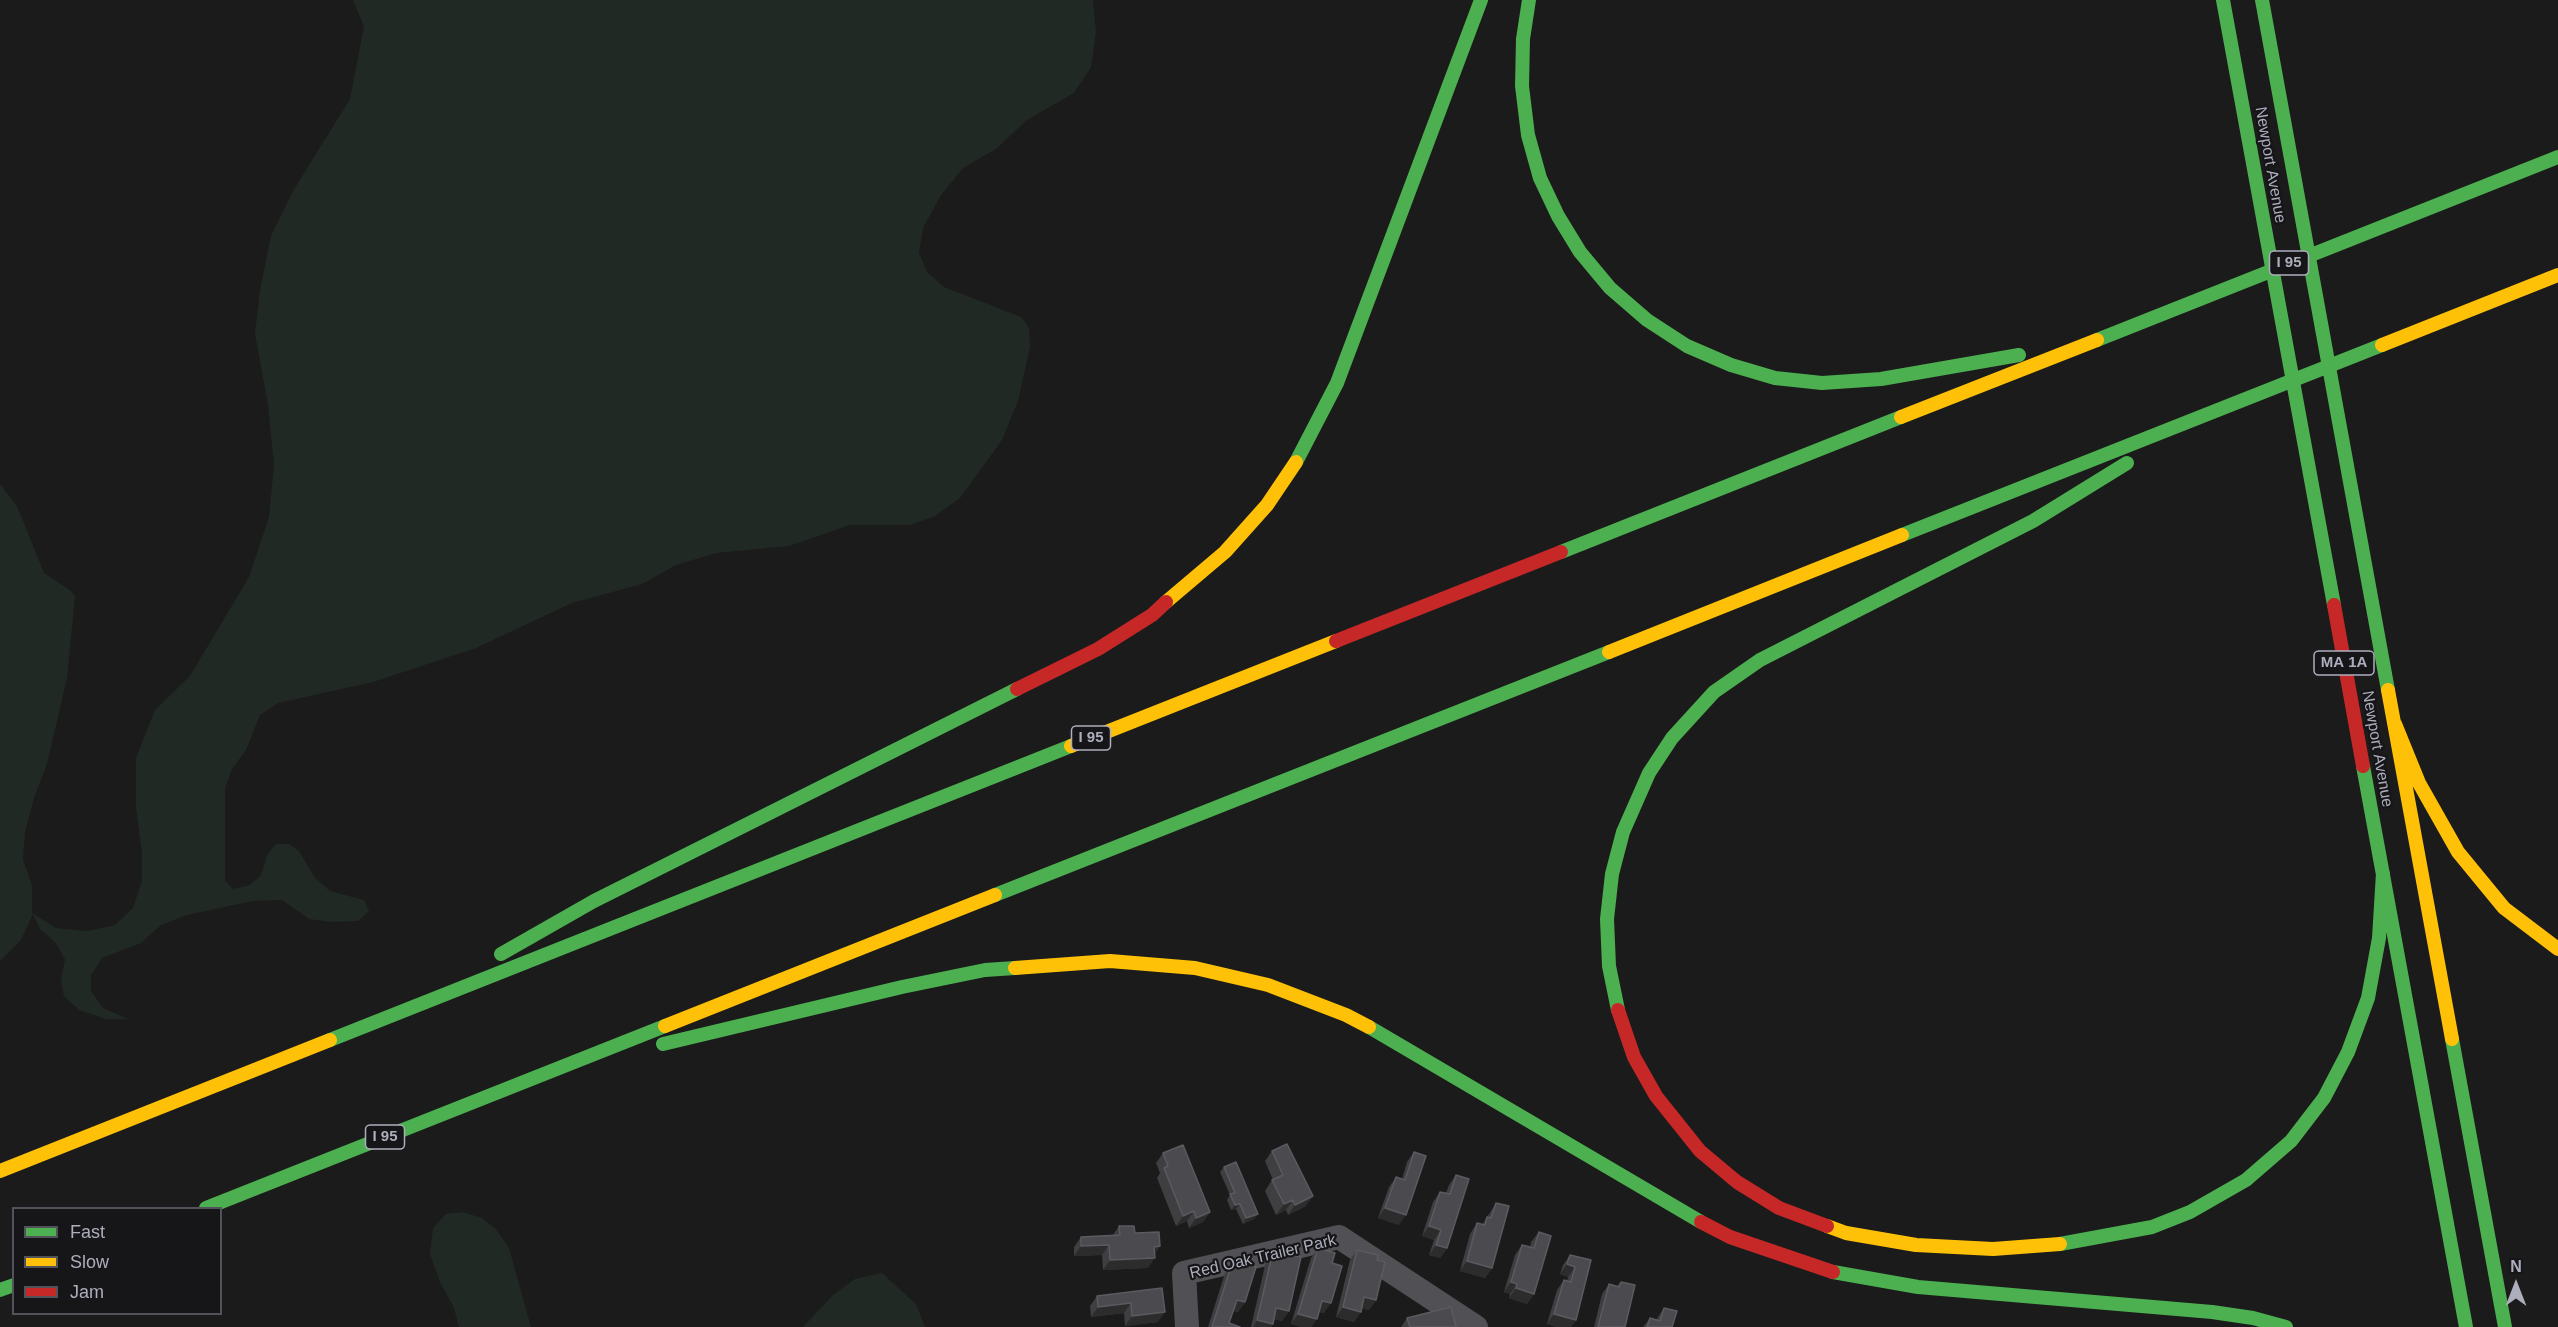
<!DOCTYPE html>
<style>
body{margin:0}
#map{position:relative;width:2558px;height:1327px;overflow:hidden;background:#1b1b1b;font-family:Arial,sans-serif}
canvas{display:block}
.legend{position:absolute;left:12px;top:1207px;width:210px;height:108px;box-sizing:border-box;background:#161518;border:2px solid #52525a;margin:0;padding:8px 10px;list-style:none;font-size:18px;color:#adaebc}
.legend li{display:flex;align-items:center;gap:12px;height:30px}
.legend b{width:30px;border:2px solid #52525a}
.north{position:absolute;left:2486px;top:1255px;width:60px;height:60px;-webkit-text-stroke:4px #161518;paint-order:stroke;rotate:0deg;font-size:16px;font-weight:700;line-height:24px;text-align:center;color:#adaebc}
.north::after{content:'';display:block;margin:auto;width:21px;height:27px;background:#adaebc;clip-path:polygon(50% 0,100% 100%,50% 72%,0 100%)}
</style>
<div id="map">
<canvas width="2558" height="1327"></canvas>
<ul class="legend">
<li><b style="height:8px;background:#4caf50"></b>Fast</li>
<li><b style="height:8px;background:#ffc107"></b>Slow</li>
<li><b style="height:8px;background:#c62828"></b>Jam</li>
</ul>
<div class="north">N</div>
</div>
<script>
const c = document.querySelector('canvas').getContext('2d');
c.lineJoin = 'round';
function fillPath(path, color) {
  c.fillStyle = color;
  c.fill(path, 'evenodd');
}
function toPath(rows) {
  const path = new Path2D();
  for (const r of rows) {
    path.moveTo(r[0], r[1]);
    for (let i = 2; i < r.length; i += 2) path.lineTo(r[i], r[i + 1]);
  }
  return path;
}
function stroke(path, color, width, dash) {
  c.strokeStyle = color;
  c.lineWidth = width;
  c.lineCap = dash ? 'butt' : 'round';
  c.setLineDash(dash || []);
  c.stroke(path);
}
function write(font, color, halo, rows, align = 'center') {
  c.font = font + ' Arial,sans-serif';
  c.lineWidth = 4.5;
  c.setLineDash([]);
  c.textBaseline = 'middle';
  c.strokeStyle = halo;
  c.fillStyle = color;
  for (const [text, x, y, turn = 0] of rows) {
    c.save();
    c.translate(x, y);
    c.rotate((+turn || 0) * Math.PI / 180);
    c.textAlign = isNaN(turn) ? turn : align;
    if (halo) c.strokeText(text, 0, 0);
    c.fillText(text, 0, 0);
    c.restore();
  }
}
fillPath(toPath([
 [353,0,1093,0,1096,32,1091,67,1074,93,1027,120,996,149,963,168,941,195,923,228,919,253,927,272,944,287,1021,317,1029,328,1030,347,1018,401,1002,440,960,498,935,516,910,525,850,525,789,546,716,553,676,565,642,584,572,603,476,648,373,682,278,703,260,715,246,750,232,769,225,788,225,881,233,889,250,885,261,875,267,855,276,844,289,844,299,851,315,878,330,891,364,900,369,911,358,921,331,922,309,919,282,900,253,901,187,915,161,925,141,943,102,958,91,975,91,991,103,1008,128,1019,106,1019,79,1010,64,996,61,980,65,959,55,942,40,929,33,914,21,940,0,961,0,484,17,506,44,573,70,590,75,596,67,678,47,764,34,798,25,832,23,860,32,885,32,913,56,928,87,931,115,925,133,908,142,881,142,854,136,808,136,758,155,710,190,676,249,577,269,517,274,465,268,405,255,334,260,290,271,236,293,191,350,99,364,26],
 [463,1212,482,1218,496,1229,509,1248,531,1327,459,1327,454,1308,440,1282,430,1254,433,1228,446,1214],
 [882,1273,916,1304,925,1327,803,1327,833,1295,855,1279]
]), '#212924');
stroke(toPath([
 [1187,1327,1184,1273,1339,1237,1476,1327]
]), '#515155', 24);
stroke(toPath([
 [1529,0,1523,39,1522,86,1528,135,1540,178,1558,216,1580,252,1610,288,1647,320,1687,346,1731,365,1775,378,1822,383,1881,379,2019,355],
 [2223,0,2334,605],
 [2262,0,2388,690],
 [2097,340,2558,157],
 [1296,462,1337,383,1481,0],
 [1902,535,2382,345],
 [1561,552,1901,417],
 [2363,766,2466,1327],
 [995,895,1609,652],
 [501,954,594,901,1017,689],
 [1618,1010,1609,966,1607,919,1612,874,1623,832,1649,773,1672,738,1714,692,1760,660,2033,521,2127,463],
 [1369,1027,1701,1222],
 [2452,1039,2505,1327],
 [330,1040,1071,746],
 [663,1044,902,987,985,970,1015,968],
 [206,1208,665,1026],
 [2060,1244,2152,1227,2190,1212,2246,1180,2291,1141,2324,1098,2348,1052,2368,998,2379,938,2383,873],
 [1833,1272,1918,1287,2212,1312,2253,1318,2286,1327],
 [0,1290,14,1285]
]), '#4caf50', 14);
stroke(toPath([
 [2382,345,2558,275],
 [1901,417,2097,340],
 [1166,602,1225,552,1267,505,1296,462],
 [1609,652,1902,535],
 [2388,690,2452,1039],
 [2395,724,2419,783,2458,852,2504,908,2558,949],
 [1071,746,1336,641],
 [1015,968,1110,961,1195,968,1268,985,1346,1015,1369,1027],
 [665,1026,995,895],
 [0,1171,330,1040],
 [1827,1226,1846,1233,1916,1245,1993,1249,2060,1244]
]), '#ffc107', 14);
stroke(toPath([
 [2334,605,2363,766],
 [1336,641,1561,552],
 [1017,689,1098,649,1152,615,1166,602],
 [1618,1010,1634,1057,1656,1096,1700,1151,1737,1182,1779,1208,1827,1226],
 [1701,1222,1730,1237,1833,1272]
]), '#c62828', 14);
fillPath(toPath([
 [1272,1151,1306,1206,1288,1215,1286,1210,1276,1215,1265,1191,1272,1180,1273,1180,1265,1161],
 [1414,1152,1399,1225,1378,1218,1389,1187,1396,1177,1402,1179,1407,1162],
 [1163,1153,1210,1212,1203,1222,1189,1228,1187,1221,1176,1226,1157,1178,1160,1173,1156,1163],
 [1224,1167,1258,1214,1254,1219,1243,1224,1236,1209,1231,1210,1227,1200,1230,1195,1220,1172],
 [1456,1175,1447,1248,1440,1258,1429,1255,1434,1240,1422,1236,1433,1202,1440,1192,1446,1193,1449,1185],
 [1496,1203,1492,1268,1485,1278,1460,1271,1470,1234,1477,1223,1482,1225],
 [1119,1226,1135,1233,1160,1246,1155,1253,1148,1268,1103,1270,1102,1255,1074,1256,1074,1247,1081,1237,1113,1235],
 [1539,1232,1534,1294,1527,1304,1509,1298,1510,1294,1504,1292,1515,1255,1522,1245,1530,1247,1531,1242],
 [1318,1248,1332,1263,1324,1313,1319,1312,1317,1319,1311,1327,1302,1327,1291,1324,1311,1258],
 [1357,1250,1377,1260,1376,1300,1369,1310,1362,1308,1354,1322,1336,1317,1350,1260],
 [1273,1251,1289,1311,1282,1321,1274,1319,1273,1324,1271,1327,1251,1327,1266,1261],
 [1570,1255,1591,1260,1576,1320,1571,1327,1557,1327,1547,1324,1557,1290,1564,1280,1567,1281,1568,1277,1560,1274,1563,1265],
 [1233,1260,1245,1302,1238,1312,1233,1311,1229,1323,1240,1327,1208,1327,1226,1270],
 [1621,1282,1625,1327,1594,1327,1602,1294,1609,1284,1617,1286],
 [1162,1288,1158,1322,1125,1326,1124,1313,1091,1317,1090,1306,1097,1296],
 [1664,1308,1672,1327,1643,1327,1650,1318,1656,1320],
 [1407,1318,1456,1327,1401,1327]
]), '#3f3f42');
fillPath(toPath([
 [1313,1196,1306,1206,1288,1215,1295,1205],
 [1293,1200,1286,1210,1276,1215,1284,1204],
 [1240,1204,1236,1209,1231,1210,1235,1205],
 [1385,1208,1406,1215,1399,1225,1378,1218],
 [1194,1211,1187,1221,1176,1226,1183,1216],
 [1210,1212,1203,1222,1189,1228,1196,1218],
 [1258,1214,1254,1219,1243,1224,1246,1218],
 [1429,1226,1441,1230,1434,1240,1422,1236],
 [1109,1245,1102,1255,1074,1256,1081,1246],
 [1436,1245,1447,1248,1440,1258,1429,1255],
 [1160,1246,1153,1256,1154,1247],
 [1155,1258,1148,1268,1103,1270,1110,1260],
 [1467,1261,1492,1268,1485,1278,1460,1271],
 [1567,1264,1575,1267,1568,1277,1560,1274],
 [1511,1282,1517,1284,1510,1294,1504,1292],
 [1516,1288,1534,1294,1527,1304,1509,1298],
 [1364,1297,1376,1300,1369,1310,1357,1307],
 [1237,1300,1245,1302,1238,1312,1230,1310],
 [1322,1301,1331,1303,1324,1313,1315,1311],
 [1131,1303,1124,1313,1091,1317,1098,1307],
 [1343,1307,1361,1312,1354,1322,1336,1317],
 [1276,1308,1289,1311,1282,1321,1269,1318],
 [1165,1312,1158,1322,1125,1326,1132,1316],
 [1298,1314,1317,1319,1311,1327,1302,1327,1291,1324],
 [1554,1314,1576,1320,1571,1327,1557,1327,1547,1324],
 [1257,1320,1273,1324,1271,1327,1253,1327]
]), '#2c2c2d');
const building = toPath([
 [1287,1144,1313,1196,1295,1205,1293,1200,1284,1204,1272,1180,1283,1175,1272,1151,1287,1144],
 [1183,1145,1210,1212,1196,1218,1194,1211,1183,1216,1164,1168,1168,1166,1163,1153,1183,1145],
 [1414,1152,1426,1156,1406,1215,1385,1208,1396,1177,1405,1180,1414,1152],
 [1236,1162,1258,1214,1246,1218,1240,1204,1235,1205,1230,1194,1235,1193,1224,1167,1236,1162],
 [1456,1175,1469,1179,1447,1248,1436,1245,1441,1230,1429,1226,1440,1192,1450,1194,1456,1175],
 [1496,1203,1509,1206,1492,1268,1467,1261,1477,1223,1485,1225,1487,1217,1491,1218,1496,1203],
 [1119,1226,1134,1226,1135,1233,1159,1232,1160,1246,1154,1247,1155,1258,1110,1260,1109,1245,1081,1246,1081,1237,1120,1235,1119,1226],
 [1539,1232,1551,1236,1534,1294,1516,1288,1517,1284,1511,1282,1522,1245,1534,1248,1539,1232],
 [1318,1248,1335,1253,1332,1263,1342,1266,1331,1303,1322,1301,1317,1319,1298,1314,1318,1248],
 [1357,1250,1378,1255,1377,1260,1385,1262,1376,1300,1364,1297,1361,1312,1343,1307,1357,1250],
 [1273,1251,1301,1257,1289,1311,1276,1308,1273,1324,1257,1320,1273,1251],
 [1570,1255,1591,1260,1576,1320,1554,1314,1564,1280,1571,1282,1575,1267,1567,1264,1570,1255],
 [1233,1260,1256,1267,1245,1302,1237,1300,1229,1323,1240,1327,1212,1327,1233,1260],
 [1621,1282,1635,1285,1625,1327,1598,1327,1609,1284,1619,1287,1621,1282],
 [1162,1288,1165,1312,1132,1316,1131,1303,1098,1307,1097,1296,1162,1288],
 [1451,1307,1456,1327,1410,1327,1407,1318,1451,1307],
 [1664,1308,1677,1311,1672,1327,1647,1327,1650,1318,1660,1321,1664,1308]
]);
fillPath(building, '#4b4b4f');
stroke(building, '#5a5b60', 1.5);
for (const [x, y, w] of [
 [2289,263,39],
 [2344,663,60],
 [1091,738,39],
 [385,1137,39]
]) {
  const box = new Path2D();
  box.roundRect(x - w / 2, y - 12, w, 24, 4.5);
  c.fillStyle = '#161518';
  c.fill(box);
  stroke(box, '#adaebc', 1.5);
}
write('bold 15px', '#adaebc', null, [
 ["I 95",2289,263],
 ["MA 1A",2344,663],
 ["I 95",1091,738],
 ["I 95",385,1137]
]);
write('16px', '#adaebc', '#161518', [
 ["Newport Avenue",2270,165,80],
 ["Newport Avenue",2377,749,80],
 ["Red Oak Trailer Park",1263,1257,-13]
]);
</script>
